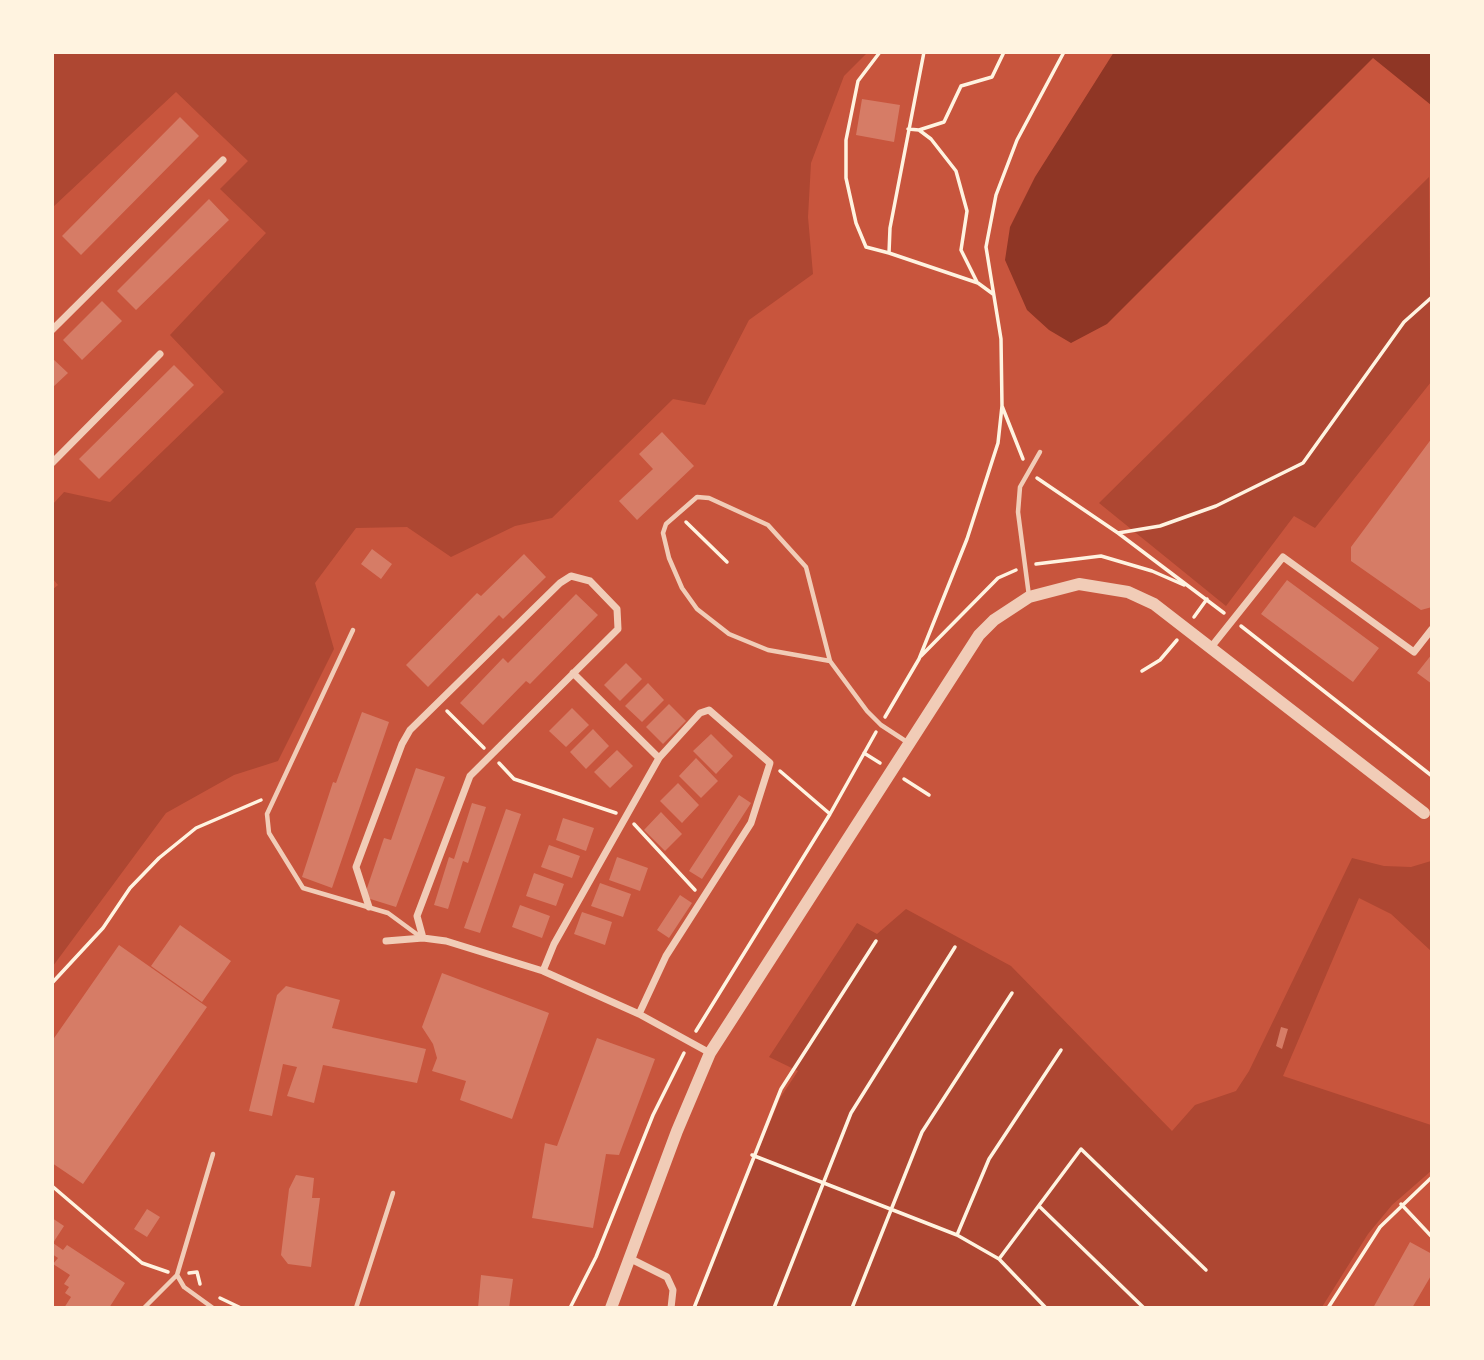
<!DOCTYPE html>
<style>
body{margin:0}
#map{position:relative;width:1484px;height:1360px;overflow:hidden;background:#c8553d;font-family:"Roboto Condensed",sans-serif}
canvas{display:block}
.frame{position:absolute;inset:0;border:54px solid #fff3e0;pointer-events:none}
</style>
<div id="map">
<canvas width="1484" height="1360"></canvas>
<div class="frame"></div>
</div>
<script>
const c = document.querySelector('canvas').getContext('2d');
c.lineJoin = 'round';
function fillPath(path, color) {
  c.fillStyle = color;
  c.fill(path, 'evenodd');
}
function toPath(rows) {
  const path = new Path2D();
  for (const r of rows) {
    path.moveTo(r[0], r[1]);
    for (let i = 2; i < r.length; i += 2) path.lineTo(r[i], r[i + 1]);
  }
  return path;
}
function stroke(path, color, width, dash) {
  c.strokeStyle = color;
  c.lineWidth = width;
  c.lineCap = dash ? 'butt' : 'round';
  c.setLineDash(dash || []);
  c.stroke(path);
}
fillPath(toPath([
 [53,52,867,53,844,76,811,163,808,217,813,274,749,320,705,405,673,399,552,518,515,526,451,557,407,527,356,528,315,583,334,649,278,761,234,775,166,813,53,966,52,590,58,585,53,579,53,504,64,492,110,502,224,392,170,335,266,233,220,189,248,161,176,92,53,207],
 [1429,177,1431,382,1315,528,1294,516,1226,606,1099,503],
 [1352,858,1384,866,1411,867,1431,861,1431,951,1391,914,1359,898,1283,1076,1431,1125,1431,1171,1392,1205,1368,1234,1322,1307,693,1308,780,1098,798,1071,769,1057,857,923,877,934,906,909,1011,966,1172,1131,1195,1105,1236,1091,1249,1071]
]), '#ae4732');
fillPath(toPath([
 [1114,52,1431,53,1431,177,1431,105,1373,58,1107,324,1071,343,1049,330,1027,310,1005,260,1010,227,1035,177]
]), '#8f3625');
fillPath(toPath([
 [862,99,900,105,894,142,856,135],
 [180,117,199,136,81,255,62,236],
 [209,199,229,220,136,310,117,291],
 [102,301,122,321,82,360,63,340],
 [52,358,68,373,52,388],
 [174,365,194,385,99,479,79,459],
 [662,432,694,466,637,520,619,501,653,469,639,454],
 [1432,438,1432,607,1421,610,1351,561,1351,547],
 [372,549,392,564,381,579,361,564],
 [524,554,546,577,503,619,499,615,428,687,406,665,477,593,481,596],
 [1287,580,1379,648,1353,682,1261,614],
 [576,594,598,615,530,684,526,681,483,725,460,703,503,658,508,663],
 [1432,654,1432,684,1417,673],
 [626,663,642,679,620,701,604,685],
 [648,683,664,700,642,722,625,706],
 [669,704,686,721,663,744,646,727],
 [572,708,589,725,566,747,549,731],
 [362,712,389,722,332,888,302,877,333,782,336,783],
 [593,729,609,746,586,769,570,752],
 [711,734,733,756,716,774,693,751],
 [617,750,633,766,610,788,594,772],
 [696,758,718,781,701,798,679,776],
 [416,768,445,777,396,907,364,897,384,838,391,840],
 [678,783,699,805,682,823,660,801],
 [739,795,751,803,702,879,689,871],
 [472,803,486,807,468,863,463,861,448,909,434,905,449,857,454,859],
 [506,809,521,814,480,933,464,928],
 [661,812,682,834,665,851,644,830],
 [563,818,594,828,586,851,556,840],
 [549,845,580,856,572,878,541,867],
 [617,857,648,868,640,891,609,880],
 [534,873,564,884,556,906,526,896],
 [600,883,631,894,623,917,591,906],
 [680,895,692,903,669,938,657,930],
 [520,905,550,916,542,938,512,927],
 [582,912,612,922,605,945,574,934],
 [180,925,231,961,202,1002,151,966],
 [119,945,207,1007,83,1184,52,1163,52,1041],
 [442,973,549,1013,512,1119,460,1100,466,1081,432,1071,437,1058,433,1044,422,1027],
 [286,986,340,1000,332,1028,426,1049,417,1083,323,1065,314,1103,287,1096,297,1067,283,1064,272,1116,249,1111,277,995],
 [1281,1027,1288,1029,1282,1049,1276,1046],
 [597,1038,655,1059,619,1155,606,1154,593,1228,532,1218,545,1143,557,1146],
 [296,1175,314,1178,312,1198,320,1198,311,1267,288,1264,281,1255,289,1189],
 [147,1209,160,1217,147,1237,134,1229],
 [52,1218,64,1226,53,1243,63,1250,67,1245,125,1283,109,1308,64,1308,71,1297,65,1293,69,1287,64,1284,70,1275,53,1264,58,1258,52,1254],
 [1410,1242,1432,1254,1432,1274,1412,1308,1373,1308],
 [481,1275,513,1279,509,1308,478,1308]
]), '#d67c66');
stroke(toPath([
 [880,52,858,81,846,140,846,178,856,223,866,247,889,253],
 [924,52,890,228,889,253,978,283,993,294],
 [908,129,919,130,931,139,956,171,967,211,961,250,977,282],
 [919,130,944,122,961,86,992,77,1004,52],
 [1023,459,1002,406,1001,339,986,247,996,195,1017,140,1064,52],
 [1037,478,1118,533,1224,613],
 [686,522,727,562],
 [1118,533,1160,526,1216,506,1303,463,1404,322,1432,297],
 [1036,564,1101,556,1152,571,1184,585],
 [1194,617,1207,599],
 [1241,626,1432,776],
 [921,656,998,578,1016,570],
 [1142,671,1160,660,1177,640],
 [447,711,484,748],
 [885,717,919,659,967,539,998,443,1002,406],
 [864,753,880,763],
 [499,763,514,779,616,813],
 [780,771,830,814],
 [904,779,929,795],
 [634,824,695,890],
 [52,983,103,928,130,888,159,858,196,828,261,800],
 [696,1031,830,814,876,732],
 [752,1155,957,1235,999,1259,1046,1308],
 [52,1186,142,1263,168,1272],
 [1401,1204,1432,1237],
 [1039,1206,1144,1308],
 [957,1235,989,1159,1061,1050],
 [999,1259,1081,1149,1206,1270],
 [189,1273,197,1272,200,1284],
 [220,1298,241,1308],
 [570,1308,596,1257,653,1115,684,1053],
 [694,1308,781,1089,876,941],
 [774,1308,851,1113,955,947],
 [852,1308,922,1132,1012,993],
 [1328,1308,1380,1227,1432,1177]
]), '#fff3e0', 3.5);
stroke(toPath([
 [1029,596,1018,512,1020,487,1040,452],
 [353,630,267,814,269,833,303,888,388,913,422,938],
 [830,661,768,650,729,634,697,609,682,588,669,558,663,533,666,524,697,497,709,498,768,525,806,567,830,661,867,711,881,725,907,742],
 [177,1275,184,1287,213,1308],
 [144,1308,177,1275,213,1154],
 [356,1308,393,1193]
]), '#f1ccb7', 4.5);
stroke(toPath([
 [52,330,223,160],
 [52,463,160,354],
 [1212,646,1283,557,1414,652,1432,629],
 [573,673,659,758],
 [369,907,356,867,402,744,410,730,560,583,571,576,590,581,617,609,618,629,470,776,417,916,423,938],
 [386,941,423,938,446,941,543,971,639,1014,710,1053],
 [543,971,554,944,659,758,700,713,709,710,770,763,751,823,666,956,639,1014],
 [629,1258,667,1277,673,1290,671,1308]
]), '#f1ccb7', 7);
stroke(toPath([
 [611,1308,677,1131,710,1053,979,635,994,620,1029,597,1079,584,1128,592,1154,604,1424,813]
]), '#f1ccb7', 12);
</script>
